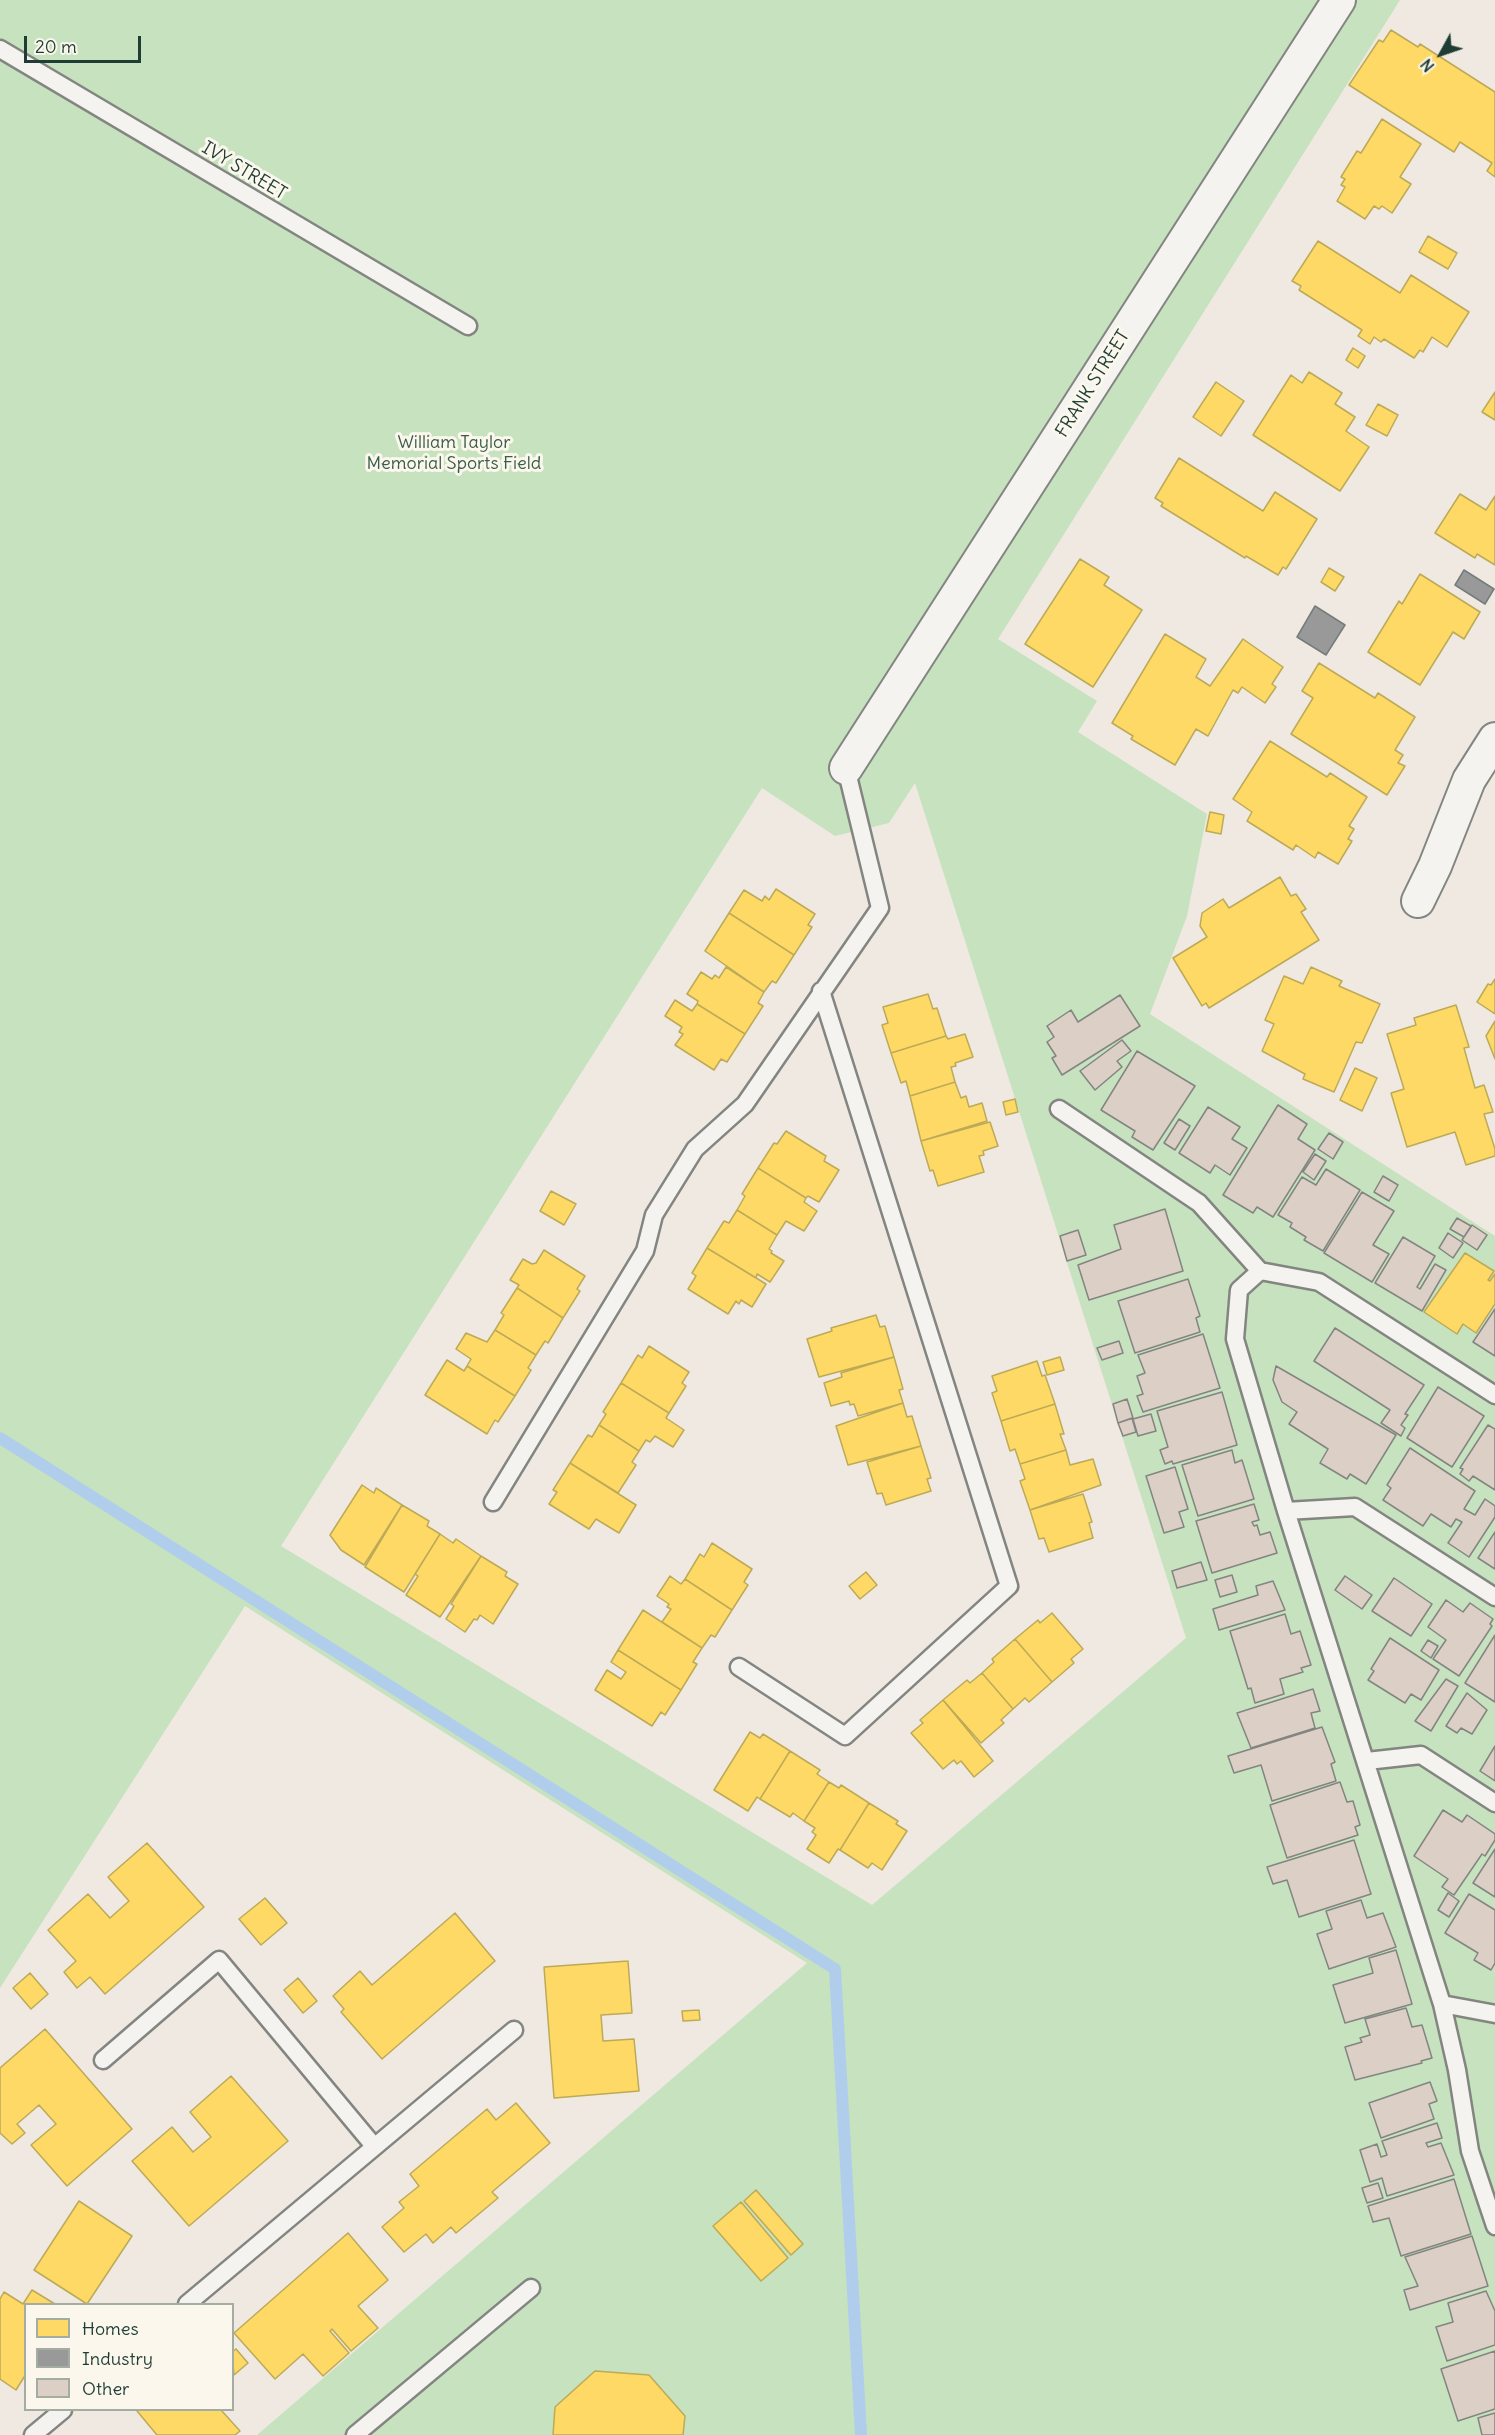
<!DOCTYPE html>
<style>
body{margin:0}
#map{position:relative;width:1495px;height:2435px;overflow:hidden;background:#f0e9e1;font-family:Delius,sans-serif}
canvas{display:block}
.legend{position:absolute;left:24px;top:2303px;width:210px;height:108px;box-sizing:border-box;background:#fbf7ec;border:2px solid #a3ada2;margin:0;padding:8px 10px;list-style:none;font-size:18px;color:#1f3d34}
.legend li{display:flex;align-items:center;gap:12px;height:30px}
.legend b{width:30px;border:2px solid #a3ada2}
.north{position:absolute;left:1411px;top:24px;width:60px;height:60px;-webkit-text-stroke:4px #fbf7ec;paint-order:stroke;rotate:230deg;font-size:16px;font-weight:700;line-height:24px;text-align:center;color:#1f3d34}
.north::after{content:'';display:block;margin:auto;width:21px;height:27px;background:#1f3d34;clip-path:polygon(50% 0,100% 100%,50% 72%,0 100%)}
.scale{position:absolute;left:24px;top:36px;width:117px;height:27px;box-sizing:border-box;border:3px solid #1f3d34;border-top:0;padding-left:8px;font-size:18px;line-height:21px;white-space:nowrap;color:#1f3d34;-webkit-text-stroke:4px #fbf7ec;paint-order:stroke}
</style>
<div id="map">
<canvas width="1495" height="2435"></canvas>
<ul class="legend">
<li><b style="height:16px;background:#ffd966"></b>Homes</li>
<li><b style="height:16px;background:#999"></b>Industry</li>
<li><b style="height:16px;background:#dbcfc6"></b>Other</li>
</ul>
<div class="north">N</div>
<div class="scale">20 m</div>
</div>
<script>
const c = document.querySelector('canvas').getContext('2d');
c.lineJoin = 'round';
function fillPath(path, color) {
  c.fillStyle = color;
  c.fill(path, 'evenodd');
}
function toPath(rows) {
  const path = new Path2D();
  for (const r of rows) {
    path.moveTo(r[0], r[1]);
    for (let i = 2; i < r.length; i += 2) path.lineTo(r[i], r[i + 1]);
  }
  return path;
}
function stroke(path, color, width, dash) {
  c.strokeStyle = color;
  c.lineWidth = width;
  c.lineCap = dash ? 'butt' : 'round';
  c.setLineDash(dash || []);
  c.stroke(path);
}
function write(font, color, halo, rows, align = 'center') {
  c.font = font + ' Delius,sans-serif';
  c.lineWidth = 6;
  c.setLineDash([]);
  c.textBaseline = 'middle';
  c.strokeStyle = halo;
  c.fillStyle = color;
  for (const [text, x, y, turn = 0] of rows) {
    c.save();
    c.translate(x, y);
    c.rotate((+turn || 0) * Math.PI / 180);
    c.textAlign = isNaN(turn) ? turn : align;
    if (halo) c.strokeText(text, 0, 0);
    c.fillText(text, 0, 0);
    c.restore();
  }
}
fillPath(toPath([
 [0,0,1400,0,998,639,1097,701,1078,732,1207,814,1187,916,1150,1014,1495,1236,1495,2435,257,2435,807,1963,245,1606,0,1988],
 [915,783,1186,1638,872,1905,281,1546,762,788,835,836,889,823]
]), '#c6e2bf');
const homes = toPath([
 [1391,30,1418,47,1420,44,1495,92,1495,177,1487,171,1492,163,1460,142,1454,152,1349,85,1379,40,1383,42,1391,30],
 [1382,119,1421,144,1400,177,1411,184,1392,213,1382,206,1379,209,1374,206,1365,219,1337,201,1345,187,1341,185,1345,179,1341,177,1357,151,1361,153,1382,119],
 [1428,236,1457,253,1448,269,1419,252,1428,236],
 [1318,241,1400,293,1411,275,1469,312,1447,347,1432,337,1423,352,1420,350,1414,358,1384,339,1381,342,1374,337,1370,344,1358,336,1362,330,1299,290,1301,286,1292,281,1318,241],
 [1353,348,1365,356,1358,368,1346,360,1353,348],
 [1309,372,1342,393,1335,404,1355,417,1346,431,1369,447,1340,491,1253,435,1291,375,1302,383,1309,372],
 [1216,382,1244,401,1221,436,1193,417,1216,382],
 [1495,392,1495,420,1482,412,1495,392],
 [1378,404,1398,415,1387,436,1366,425,1378,404],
 [1179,458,1263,511,1275,492,1317,519,1286,569,1283,567,1278,575,1246,556,1245,558,1161,506,1163,503,1155,498,1179,458],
 [1460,494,1486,510,1495,496,1495,565,1477,554,1475,558,1435,533,1460,494],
 [1080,559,1109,577,1104,585,1142,610,1093,687,1025,644,1080,559],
 [1329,568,1344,577,1335,591,1321,582,1329,568],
 [1420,574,1480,612,1464,639,1453,632,1420,685,1368,652,1399,601,1402,604,1420,574],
 [1165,634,1206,659,1196,677,1210,686,1243,639,1283,667,1272,684,1276,687,1265,703,1242,687,1238,693,1233,690,1208,736,1196,729,1175,765,1131,739,1133,736,1112,723,1165,634],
 [1319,663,1375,698,1378,693,1415,717,1395,750,1403,755,1398,763,1405,766,1387,795,1291,734,1313,698,1302,691,1319,663],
 [1270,741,1327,777,1330,773,1367,797,1349,826,1354,829,1348,839,1352,841,1338,864,1318,852,1315,858,1296,845,1293,850,1247,821,1252,812,1233,799,1270,741],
 [1210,812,1224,815,1221,834,1206,831,1210,812],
 [1280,877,1291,896,1296,894,1306,909,1301,912,1319,940,1209,1008,1206,1003,1202,1006,1173,958,1207,937,1200,926,1202,913,1223,899,1229,908,1280,877],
 [776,889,815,914,808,925,812,927,794,955,729,913,744,890,762,901,765,896,769,900,776,889],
 [729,913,794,955,776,983,772,981,764,992,705,951,729,913],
 [726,967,764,992,758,1003,763,1006,745,1034,697,1004,698,1001,687,994,701,972,712,979,715,975,719,978,726,967],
 [1311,967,1342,981,1339,986,1380,1004,1362,1043,1356,1042,1334,1092,1303,1079,1305,1074,1262,1051,1274,1024,1265,1020,1284,976,1303,984,1311,967],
 [1495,979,1495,1014,1477,1002,1488,984,1491,985,1495,979],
 [928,994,933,1009,937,1008,946,1036,891,1053,882,1025,888,1023,883,1007,928,994],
 [675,1000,692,1011,697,1004,745,1034,727,1062,721,1059,714,1070,675,1045,683,1034,679,1032,682,1027,665,1016,675,1000],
 [1456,1005,1469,1047,1464,1048,1475,1088,1484,1085,1493,1112,1484,1114,1495,1149,1495,1156,1466,1165,1455,1132,1407,1147,1391,1093,1404,1089,1387,1034,1416,1025,1414,1018,1456,1005],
 [1495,1021,1495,1059,1486,1036,1495,1021],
 [965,1034,973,1057,955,1063,956,1066,951,1067,955,1082,910,1096,906,1081,901,1083,891,1053,946,1036,948,1039,965,1034],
 [1355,1068,1377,1078,1362,1111,1340,1100,1355,1068],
 [955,1082,961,1098,966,1096,969,1107,982,1103,987,1121,921,1141,910,1096,955,1082],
 [1015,1099,1018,1112,1006,1115,1003,1102,1015,1099],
 [990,1122,998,1146,983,1151,984,1155,979,1156,984,1172,938,1186,933,1170,930,1171,921,1141,990,1122],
 [786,1131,826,1156,824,1161,839,1170,819,1202,808,1196,806,1198,758,1168,774,1143,777,1144,786,1131],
 [758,1168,806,1198,804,1202,817,1211,804,1231,786,1221,777,1235,737,1210,745,1196,742,1194,758,1168],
 [551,1191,576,1204,564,1225,540,1211,551,1191],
 [737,1210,777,1235,769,1249,772,1251,771,1253,784,1261,770,1282,757,1274,756,1278,707,1248,724,1221,729,1223,737,1210],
 [707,1248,766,1284,752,1307,741,1300,739,1304,736,1301,728,1314,688,1289,696,1276,692,1273,707,1248],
 [544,1250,585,1276,577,1289,580,1291,563,1318,517,1288,519,1285,510,1280,523,1259,532,1264,536,1263,544,1250],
 [1465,1253,1494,1271,1488,1280,1490,1281,1495,1274,1495,1304,1476,1333,1463,1324,1457,1334,1424,1312,1465,1253],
 [517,1288,563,1318,548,1343,545,1341,536,1355,495,1330,504,1315,501,1313,517,1288],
 [876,1315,880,1327,885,1326,894,1357,819,1377,807,1339,832,1331,831,1328,876,1315],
 [495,1330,536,1355,528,1368,531,1370,515,1396,467,1366,471,1359,456,1349,466,1333,487,1342,495,1330],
 [649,1346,689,1372,682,1383,686,1386,669,1413,621,1383,638,1355,642,1358,649,1346],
 [894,1357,903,1389,899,1390,903,1403,858,1416,854,1404,850,1405,849,1401,831,1406,824,1383,842,1377,841,1373,894,1357],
 [1060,1357,1064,1370,1047,1375,1043,1362,1060,1357],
 [447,1360,464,1371,467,1366,515,1396,498,1422,495,1420,487,1434,425,1395,447,1360],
 [1037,1361,1042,1376,1045,1375,1055,1404,1001,1421,992,1393,997,1391,992,1376,1037,1361],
 [621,1383,669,1413,666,1418,684,1430,673,1447,655,1436,650,1442,646,1440,639,1451,599,1425,606,1414,603,1412,621,1383],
 [903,1403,907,1417,912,1416,921,1446,848,1465,836,1426,903,1403],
 [1055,1404,1064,1434,1060,1434,1066,1450,1020,1464,1015,1449,1010,1451,1001,1421,1055,1404],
 [599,1425,639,1451,632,1462,636,1465,618,1493,570,1463,588,1435,592,1437,599,1425],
 [921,1446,931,1478,927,1479,931,1491,886,1505,882,1493,877,1494,867,1462,921,1446],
 [1066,1450,1070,1465,1093,1459,1101,1485,1030,1510,1020,1481,1025,1479,1020,1464,1066,1450],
 [570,1463,636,1505,619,1533,596,1519,589,1529,549,1504,557,1492,553,1490,570,1463],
 [362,1485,374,1493,376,1488,402,1505,364,1565,341,1550,330,1535,362,1485],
 [1083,1494,1092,1522,1089,1523,1093,1538,1049,1552,1044,1538,1039,1539,1030,1510,1083,1494],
 [402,1505,429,1521,427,1526,440,1534,404,1592,365,1567,402,1505],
 [440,1534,453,1543,456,1539,481,1556,440,1617,406,1595,418,1576,415,1574,440,1534],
 [712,1543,752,1569,744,1582,748,1585,732,1610,685,1579,700,1554,704,1557,712,1543],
 [481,1556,507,1572,505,1576,518,1584,493,1624,480,1615,477,1620,474,1619,465,1632,446,1619,454,1606,451,1604,481,1556],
 [866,1572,877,1585,860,1599,849,1586,866,1572],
 [670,1576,681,1584,685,1579,732,1610,715,1637,711,1635,702,1648,662,1622,671,1609,667,1607,669,1604,657,1596,670,1576],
 [643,1610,702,1648,693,1662,697,1664,681,1690,618,1650,643,1610],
 [1052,1613,1083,1649,1071,1659,1074,1663,1052,1682,1015,1639,1038,1620,1040,1623,1052,1613],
 [1015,1639,1052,1682,1029,1702,1025,1698,1013,1709,982,1673,994,1662,992,1659,1015,1639],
 [618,1650,681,1690,665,1715,661,1712,652,1726,595,1690,607,1670,621,1679,626,1672,611,1662,618,1650],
 [982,1673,1013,1709,1001,1720,1004,1723,981,1743,943,1700,967,1680,970,1683,982,1673],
 [943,1700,993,1761,974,1777,961,1761,957,1764,954,1760,943,1769,911,1733,923,1723,920,1720,943,1700],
 [750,1732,760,1738,763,1734,790,1751,760,1799,757,1797,748,1811,714,1790,750,1732],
 [790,1751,820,1770,817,1774,829,1782,804,1821,793,1813,790,1817,760,1799,790,1751],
 [829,1782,839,1788,841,1785,869,1803,840,1850,838,1849,829,1863,807,1849,816,1835,812,1832,815,1828,804,1821,829,1782],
 [869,1803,898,1821,896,1824,907,1831,882,1870,872,1863,868,1868,840,1850,869,1803],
 [147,1843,204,1907,105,1994,90,1977,77,1988,64,1972,76,1961,48,1930,88,1894,110,1918,129,1901,108,1877,147,1843],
 [265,1898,287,1923,261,1945,239,1919,265,1898],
 [455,1913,495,1961,382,2059,341,2012,344,2009,333,1996,360,1971,372,1985,455,1913],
 [628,1961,632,2013,601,2015,603,2041,634,2039,639,2091,554,2098,544,1967,628,1961],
 [30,1973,48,1994,31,2009,13,1988,30,1973],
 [298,1978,317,2001,303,2013,284,1990,298,1978],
 [699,2010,700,2020,683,2021,682,2011,699,2010],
 [45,2029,132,2129,67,2186,31,2145,56,2124,39,2105,17,2124,25,2133,12,2144,0,2133,0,2068,45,2029],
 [231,2076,288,2141,189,2226,132,2161,172,2127,193,2152,211,2137,190,2112,231,2076],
 [516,2103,550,2143,492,2192,498,2198,456,2233,451,2227,433,2243,426,2234,404,2252,382,2227,404,2208,399,2202,419,2186,410,2174,487,2109,496,2120,516,2103],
 [756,2190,803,2244,791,2255,744,2201,756,2190],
 [79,2201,132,2236,87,2304,34,2270,79,2201],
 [741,2202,788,2258,761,2281,713,2226,741,2202],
 [348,2233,388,2280,358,2306,378,2328,351,2351,332,2329,330,2331,349,2353,323,2376,303,2354,275,2379,234,2333,348,2233],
 [32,2290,55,2304,26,2304,26,2374,16,2390,0,2379,0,2299,4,2292,23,2304,32,2290],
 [236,2349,248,2363,234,2375,232,2352,236,2349],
 [595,2371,649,2375,685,2416,683,2435,553,2435,555,2407,595,2371],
 [139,2410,221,2410,240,2431,235,2435,157,2435,137,2411,139,2410]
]);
fillPath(homes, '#ffd966');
stroke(homes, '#bcaa57', 1.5);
const industry = toPath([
 [1464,570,1494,589,1485,604,1455,585,1464,570],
 [1315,606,1345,625,1326,655,1297,637,1315,606]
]);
fillPath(industry, '#999');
stroke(industry, '#747d7b', 1.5);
stroke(toPath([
 [0,1438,835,1969,861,2435]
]), '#b0ceeb', 12);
const building = toPath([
 [1120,995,1140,1026,1062,1075,1052,1058,1056,1056,1047,1042,1054,1037,1047,1026,1071,1010,1078,1022,1120,995],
 [1122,1040,1131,1051,1117,1061,1122,1067,1095,1090,1080,1071,1122,1040],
 [1137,1051,1195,1086,1153,1150,1132,1137,1135,1131,1101,1110,1137,1051],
 [1278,1105,1307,1124,1298,1139,1315,1150,1273,1217,1257,1207,1253,1213,1223,1195,1278,1105],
 [1208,1107,1240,1127,1232,1139,1247,1148,1230,1175,1215,1165,1210,1173,1179,1153,1208,1107],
 [1179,1119,1190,1126,1175,1150,1164,1143,1179,1119],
 [1329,1133,1343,1142,1333,1159,1318,1149,1329,1133],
 [1315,1154,1326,1161,1314,1180,1303,1172,1315,1154],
 [1326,1169,1360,1190,1323,1251,1304,1240,1306,1237,1290,1227,1292,1223,1278,1215,1302,1177,1316,1185,1326,1169],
 [1383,1176,1398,1185,1389,1201,1374,1192,1383,1176],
 [1362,1192,1394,1211,1373,1245,1389,1254,1372,1282,1324,1253,1362,1192],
 [1165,1209,1183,1271,1089,1300,1078,1265,1121,1249,1114,1225,1165,1209],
 [1457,1218,1471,1226,1464,1237,1450,1229,1457,1218],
 [1472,1225,1487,1235,1477,1250,1462,1240,1472,1225],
 [1078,1230,1086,1255,1067,1261,1060,1236,1078,1230],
 [1448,1233,1463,1243,1453,1258,1439,1248,1448,1233],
 [1403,1237,1435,1256,1417,1287,1420,1289,1435,1264,1446,1270,1422,1311,1375,1283,1403,1237],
 [1188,1279,1200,1316,1196,1318,1200,1332,1135,1353,1118,1301,1188,1279],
 [1495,1309,1495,1356,1473,1342,1495,1309],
 [1335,1328,1424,1385,1405,1414,1408,1415,1401,1425,1405,1428,1401,1436,1381,1423,1390,1410,1314,1361,1335,1328],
 [1203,1334,1220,1388,1143,1412,1137,1396,1143,1394,1137,1376,1145,1373,1138,1355,1203,1334],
 [1119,1341,1123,1353,1102,1360,1097,1348,1119,1341],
 [1276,1366,1396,1435,1366,1484,1350,1474,1347,1479,1320,1463,1328,1449,1289,1424,1297,1412,1282,1402,1273,1380,1276,1366],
 [1438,1387,1484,1416,1452,1467,1407,1438,1438,1387],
 [1222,1392,1237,1445,1173,1464,1172,1461,1165,1464,1160,1450,1168,1447,1157,1411,1222,1392],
 [1127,1399,1133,1418,1118,1423,1113,1404,1127,1399],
 [1151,1414,1156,1431,1138,1436,1133,1419,1151,1414],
 [1132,1418,1136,1432,1123,1436,1118,1423,1132,1418],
 [1488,1425,1495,1429,1495,1490,1473,1476,1469,1481,1460,1474,1463,1469,1460,1468,1488,1425],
 [1410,1448,1475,1491,1464,1509,1475,1515,1485,1499,1495,1506,1495,1517,1469,1557,1448,1543,1462,1522,1456,1519,1451,1527,1431,1514,1423,1526,1383,1500,1391,1488,1387,1485,1410,1448],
 [1232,1450,1235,1463,1242,1460,1254,1499,1198,1516,1182,1465,1232,1450],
 [1175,1467,1188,1509,1179,1512,1184,1527,1164,1533,1146,1476,1175,1467],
 [1254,1504,1259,1520,1252,1522,1254,1526,1257,1525,1260,1535,1270,1532,1277,1553,1212,1573,1196,1521,1254,1504],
 [1495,1532,1495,1569,1478,1558,1495,1532],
 [1201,1562,1207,1580,1177,1588,1172,1571,1201,1562],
 [1232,1575,1237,1592,1220,1597,1215,1580,1232,1575],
 [1345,1576,1372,1595,1362,1609,1335,1590,1345,1576],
 [1394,1578,1432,1604,1411,1636,1372,1611,1394,1578],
 [1273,1581,1285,1610,1219,1630,1213,1609,1258,1595,1256,1586,1273,1581],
 [1446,1600,1463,1612,1470,1603,1493,1619,1490,1624,1492,1626,1459,1676,1433,1659,1446,1640,1428,1627,1446,1600],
 [1285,1614,1291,1634,1300,1631,1311,1665,1301,1668,1303,1672,1280,1679,1284,1694,1255,1703,1251,1688,1248,1689,1230,1631,1285,1614],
 [1495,1635,1495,1702,1465,1683,1495,1635],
 [1390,1638,1439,1670,1421,1700,1411,1694,1405,1703,1368,1680,1374,1671,1371,1669,1390,1638],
 [1428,1640,1438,1646,1431,1658,1421,1651,1428,1640],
 [1446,1679,1458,1686,1431,1731,1415,1721,1446,1679],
 [1313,1689,1320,1711,1311,1713,1315,1728,1251,1748,1237,1713,1313,1689],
 [1467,1693,1487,1710,1472,1734,1461,1728,1457,1733,1446,1726,1467,1693],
 [1322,1727,1335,1762,1331,1764,1336,1781,1272,1801,1261,1765,1234,1773,1228,1756,1322,1727],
 [1495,1746,1495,1781,1480,1771,1495,1746],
 [1340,1782,1347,1802,1353,1801,1360,1825,1355,1827,1358,1835,1287,1858,1270,1805,1340,1782],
 [1443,1810,1462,1822,1467,1815,1495,1834,1495,1840,1485,1856,1482,1854,1454,1895,1442,1887,1448,1879,1414,1856,1443,1810],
 [1354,1840,1371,1894,1299,1917,1287,1880,1273,1884,1267,1867,1354,1840],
 [1495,1849,1495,1897,1473,1883,1495,1849],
 [1448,1893,1459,1901,1449,1917,1438,1910,1448,1893],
 [1469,1894,1495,1910,1495,1963,1491,1970,1474,1960,1478,1953,1445,1933,1469,1894],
 [1361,1900,1367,1918,1383,1913,1396,1947,1329,1969,1317,1934,1332,1929,1326,1911,1361,1900],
 [1396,1950,1412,2004,1345,2023,1333,1985,1373,1973,1369,1958,1396,1950],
 [1406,2008,1412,2027,1422,2025,1432,2058,1421,2061,1422,2063,1355,2080,1345,2047,1362,2042,1360,2038,1370,2035,1365,2019,1406,2008],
 [1430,2082,1437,2101,1429,2104,1434,2119,1381,2138,1369,2103,1430,2082],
 [1437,2123,1442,2138,1426,2143,1428,2147,1441,2143,1454,2175,1387,2196,1382,2178,1370,2182,1360,2150,1377,2144,1381,2157,1387,2155,1382,2141,1437,2123],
 [1454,2179,1471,2234,1401,2256,1389,2218,1373,2222,1368,2206,1454,2179],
 [1378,2183,1383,2198,1367,2203,1362,2188,1378,2183],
 [1472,2236,1488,2286,1410,2310,1404,2290,1418,2286,1405,2257,1472,2236],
 [1486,2291,1495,2311,1495,2345,1447,2361,1436,2327,1453,2322,1448,2303,1486,2291],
 [1495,2351,1495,2409,1458,2421,1441,2369,1495,2351],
 [1495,2413,1495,2435,1482,2435,1478,2418,1495,2413]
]);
fillPath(building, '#dbcfc6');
stroke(building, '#838580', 1.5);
const lane = toPath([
 [0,49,468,326],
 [1059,1109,1199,1203,1260,1271],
 [1495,1395,1319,1282,1260,1271,1239,1290,1235,1339,1286,1511,1442,2004,1457,2070,1470,2151,1495,2226],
 [493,1502,645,1251,654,1215,695,1149,745,1104,880,908,846,768],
 [1286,1511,1355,1507,1495,1597],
 [739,1667,845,1736,1009,1586,821,991],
 [1367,1761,1421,1755,1495,1803],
 [1442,2004,1495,2014],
 [103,2060,219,1960,374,2146],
 [187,2304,514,2030],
 [33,2435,63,2410],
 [355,2435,531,2288]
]);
const street = toPath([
 [846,768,1339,0],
 [1418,901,1435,866,1469,780,1495,739]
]);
stroke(lane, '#838580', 21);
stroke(street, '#838580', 36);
stroke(lane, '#f5f3ef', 16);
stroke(street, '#f5f3ef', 32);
write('18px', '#1f3d34', '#fbf7ec', [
 ["IVY STREET",244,171,31],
 ["FRANK STREET",1093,384,-58]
]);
write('18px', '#395d4a', '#fbf7ec', [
 ["William Taylor",454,443],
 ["Memorial Sports Field",454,464]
]);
</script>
